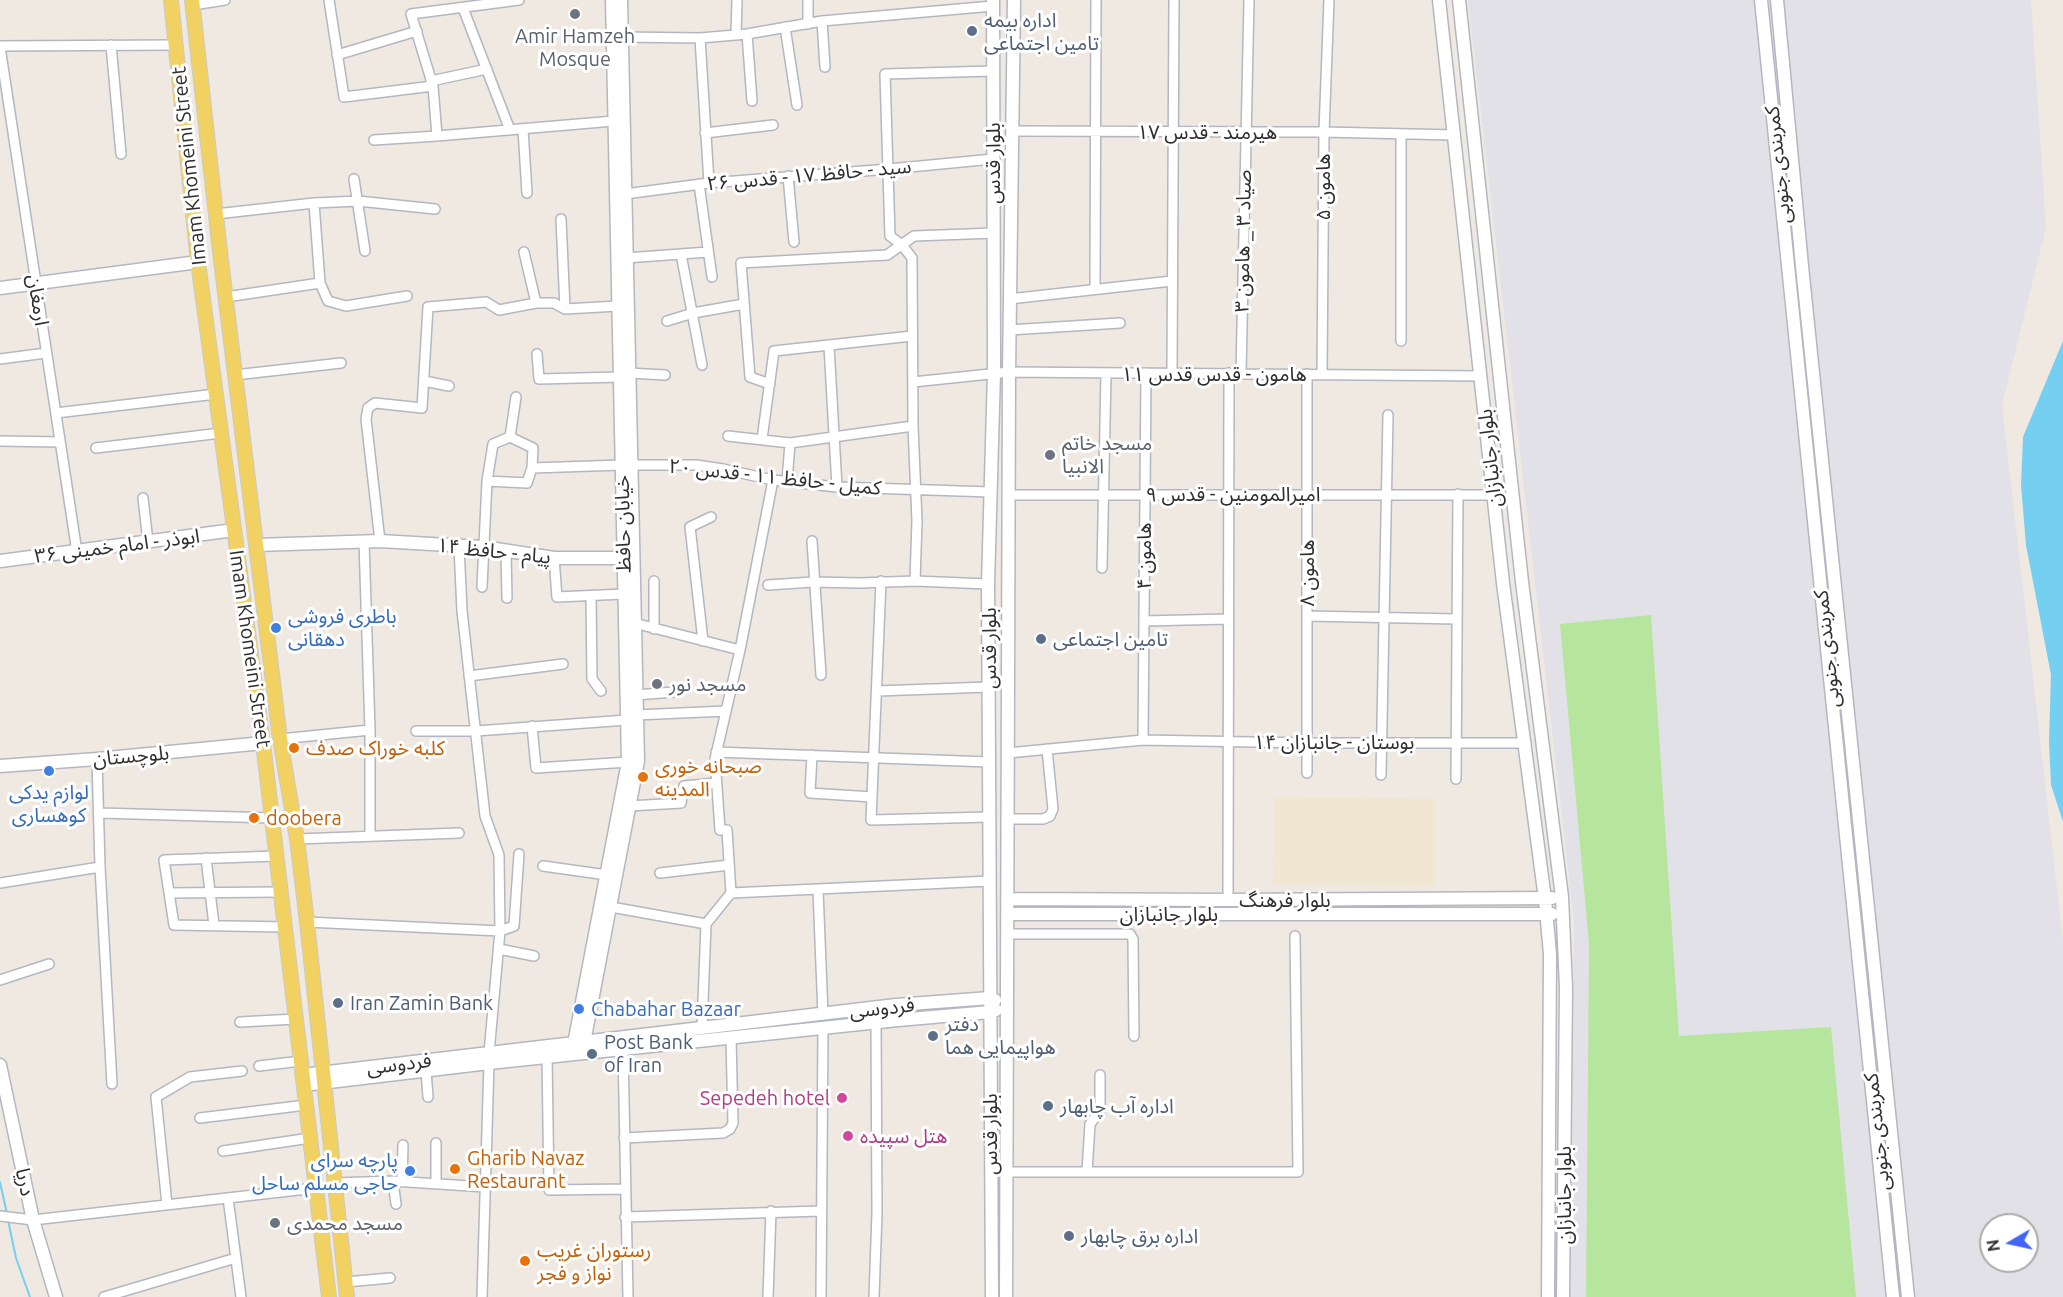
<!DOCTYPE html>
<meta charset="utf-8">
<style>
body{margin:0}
#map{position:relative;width:2063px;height:1297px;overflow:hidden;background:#efe9e1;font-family:Ubuntu,sans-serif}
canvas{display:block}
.north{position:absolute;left:1979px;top:1213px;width:60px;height:60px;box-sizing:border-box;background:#fff;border:2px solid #ababab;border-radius:50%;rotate:261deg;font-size:16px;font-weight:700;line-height:24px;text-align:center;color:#2e2e2e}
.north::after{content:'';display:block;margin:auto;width:21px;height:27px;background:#4264fb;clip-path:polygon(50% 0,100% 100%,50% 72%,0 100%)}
</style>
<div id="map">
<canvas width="2063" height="1297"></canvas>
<div class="north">N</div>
</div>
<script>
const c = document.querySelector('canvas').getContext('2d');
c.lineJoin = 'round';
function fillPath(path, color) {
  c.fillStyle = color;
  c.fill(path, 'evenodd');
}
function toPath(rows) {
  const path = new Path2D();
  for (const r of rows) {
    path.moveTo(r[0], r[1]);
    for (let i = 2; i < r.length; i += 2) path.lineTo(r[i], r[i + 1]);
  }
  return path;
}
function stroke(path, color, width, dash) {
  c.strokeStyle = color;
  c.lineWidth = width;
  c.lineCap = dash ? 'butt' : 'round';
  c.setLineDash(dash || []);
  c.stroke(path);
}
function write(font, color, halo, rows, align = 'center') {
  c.font = font + ' Ubuntu,"Noto Sans Arabic",sans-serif';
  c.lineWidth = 6;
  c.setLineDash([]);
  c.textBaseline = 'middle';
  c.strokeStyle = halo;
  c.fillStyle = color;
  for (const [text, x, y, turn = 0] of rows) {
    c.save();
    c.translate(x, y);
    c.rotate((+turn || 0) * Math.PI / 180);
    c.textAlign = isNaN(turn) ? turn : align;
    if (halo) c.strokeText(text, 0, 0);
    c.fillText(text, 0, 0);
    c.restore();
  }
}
fillPath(toPath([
 [1468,0,2031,0,2046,228,2002,405,2063,941,2063,1297,1570,1297,1574,922],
 [1991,1225,2027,1225,2027,1261,1991,1261]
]), '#e3e1e8');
fillPath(toPath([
 [1274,797,1435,799,1435,885,1273,884]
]), '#f0e6d1');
fillPath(toPath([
 [1651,615,1679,1036,1831,1027,1856,1297,1586,1297,1589,944,1560,624]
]), '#b6e59e');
fillPath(toPath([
 [2063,341,2063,822,2051,785,2049,742,2051,675,2026,545,2021,485,2023,437]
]), '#75cff0');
stroke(toPath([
 [0,1182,7,1214],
 [8,1220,16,1258,30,1297]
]), '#75cff0', 2);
const street = toPath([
 [329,0,344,97,433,86],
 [808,0,808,24],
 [193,5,225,0],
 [463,8,510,130],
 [822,21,825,67],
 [785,27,797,105],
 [747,34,752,101],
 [736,35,737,0],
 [621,37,700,38,747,34,822,21,993,6],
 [700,38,709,183],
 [111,45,121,154],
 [0,46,176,45],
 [0,47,77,552],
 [337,55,417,31],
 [431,81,487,69],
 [523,129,527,193],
 [1012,131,1324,132,1455,135],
 [705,133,773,125],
 [437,136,433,86,411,14,519,0],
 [374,140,437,136,614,121],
 [788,176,794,242],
 [354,179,365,251],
 [699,184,712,277],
 [625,194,709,183,889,169,993,159],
 [314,203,320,283],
 [216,214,314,203,358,201,435,209],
 [561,219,565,309],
 [524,252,536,303],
 [681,254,702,365],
 [626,258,708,252],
 [1095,289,1096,0],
 [226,297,320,283,328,301,346,306,407,296],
 [1009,299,1172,281],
 [667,321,693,313,744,304],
 [1009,330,1120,323],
 [1401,341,1401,134],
 [829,346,837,487],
 [537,354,539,379,620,377],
 [0,359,46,353],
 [1172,372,1174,0],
 [629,373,665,375],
 [1241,373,1249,0],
 [1307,374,1307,773],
 [1322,374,1324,132,1329,0],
 [235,375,341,363],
 [424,381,449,386],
 [913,382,1009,372,1481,376],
 [770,384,750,377,741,263,887,255,914,236,994,233],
 [56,413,216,394],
 [728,436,790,443,913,426],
 [510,437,516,397],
 [762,439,774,351,912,336],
 [0,441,60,442],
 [96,448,221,433],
 [631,465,696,465,723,469,773,480,837,487,991,492],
 [532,468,622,465],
 [787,482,790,443],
 [1008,495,1494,495],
 [143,498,148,542],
 [364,541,370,730,370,835],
 [380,541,366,419,368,408,375,403,422,408,428,307,486,302,499,310,536,303,554,303,565,309,618,306],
 [812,541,821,675],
 [459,546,462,611,485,816,499,855,500,931,489,1053],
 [506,551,507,598],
 [554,558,557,597,624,594],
 [1102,568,1106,374],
 [881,581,871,820,989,817],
 [915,581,917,521,913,426,912,258,902,245,890,236,885,74,993,71],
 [768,585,813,582,860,583,915,581,988,584],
 [482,587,487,481,493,444,510,437,533,448,532,468,527,483,487,481],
 [591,596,592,679,601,691],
 [1307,616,1457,619],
 [1144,621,1228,619],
 [634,623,740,650],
 [654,629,654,581],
 [703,641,690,527,711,517],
 [469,676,563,664],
 [877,691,989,687],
 [636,695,674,692],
 [636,715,726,711],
 [532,726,536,768,628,762],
 [416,731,476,731,627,720],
 [280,739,370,730],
 [1143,740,1146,373],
 [716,752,989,762],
 [1008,753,1143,740,1307,743,1526,743],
 [812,755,810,793,872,797],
 [97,759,100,867,112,1084],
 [1381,775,1388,415],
 [1456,779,1458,494],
 [629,806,681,803,684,786,716,783],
 [100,813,272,818],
 [1007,819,1043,819,1050,816,1053,809,1047,749],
 [297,839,459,833],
 [276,856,164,860,174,925,285,927],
 [206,858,214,925],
 [543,866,607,875],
 [660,873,729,865],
 [0,883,100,867],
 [818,890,823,1015],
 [169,893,280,892],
 [731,893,727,830,720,830,715,759,740,650,773,480],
 [731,893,990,881],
 [1228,900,1229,373],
 [611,907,706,924,731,893],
 [307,922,500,931,514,926,519,854],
 [1007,934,1130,934,1133,939,1134,1036],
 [499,949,534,956],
 [0,980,49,964],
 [240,1022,295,1019],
 [702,1028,706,924],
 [623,1049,628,1297],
 [547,1057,549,1190,625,1189],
 [259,1066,301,1061],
 [426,1071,428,1097],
 [200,1118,306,1105],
 [624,1138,723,1133,730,1129,733,1123,731,1038],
 [223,1151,310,1138],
 [1007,1172,1298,1172,1295,936],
 [1087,1172,1090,1124,1100,1111,1100,1075],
 [393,1181,396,1204],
 [402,1182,403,1145],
 [335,1183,393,1181,485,1187],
 [436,1183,436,1143],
 [228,1198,241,1297],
 [167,1205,156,1097,190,1077,242,1071],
 [0,1216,33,1220,316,1188],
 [625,1217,821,1211],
 [346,1282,390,1278],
 [104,1297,236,1258],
 [482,1297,489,1063],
 [768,1297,771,1211],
 [821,1297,823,1028],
 [874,1297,877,1213,876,1022]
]);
const secondary = toPath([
 [1439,0,1503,583,1545,899,1550,954,1548,1297],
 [1459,0,1522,582,1562,897,1566,988,1563,1297],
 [1761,0,1893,1297],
 [1777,0,1802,266,1908,1297],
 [0,288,198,262],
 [256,545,380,541,483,547,554,558,624,558],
 [0,561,234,530],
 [0,766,97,759,263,743],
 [1007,899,1228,900,1552,898],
 [1007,914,1552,914],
 [584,1042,638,761,621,0],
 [574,1044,628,762,612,0],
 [0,1065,33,1220,56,1297],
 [303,1075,896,1005,990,998,995,1000],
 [304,1085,489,1063,898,1020,990,1012,996,1010],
 [992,1297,988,584,994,372,993,0],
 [1006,1297,1009,372,1014,0]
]);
const primary = toPath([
 [171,0,198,262,263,743,329,1297],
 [192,0,221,260,280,739,297,839,307,922,347,1297]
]);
stroke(street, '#b4b7c1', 12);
stroke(secondary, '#b4b7c1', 15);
stroke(primary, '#c9c9c9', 16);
stroke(street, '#fff', 9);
stroke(secondary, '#fff', 12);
stroke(primary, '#f2d163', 14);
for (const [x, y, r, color] of [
 [575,14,6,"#6b7280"],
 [972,31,6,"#5c6f8a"],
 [1050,455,6,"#6b7280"],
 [276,628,6,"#3f7fe0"],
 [1041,639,6,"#5c6f8a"],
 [657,684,6,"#6b7280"],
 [294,748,6,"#e8710a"],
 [49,771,6,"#3f7fe0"],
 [643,777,6,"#e8710a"],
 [254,818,6,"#e8710a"],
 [338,1003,6,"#5c6f8a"],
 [579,1009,6,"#3f7fe0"],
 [933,1036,6,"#5c6f8a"],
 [592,1054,6,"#5c6f8a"],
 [842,1098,6,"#d1479c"],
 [1048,1106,6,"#5c6f8a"],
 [848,1136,6,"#d1479c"],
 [455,1169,6,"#e8710a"],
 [410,1171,6,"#3f7fe0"],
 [275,1223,6,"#6b7280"],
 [1069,1236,6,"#5c6f8a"],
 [525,1261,6,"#e8710a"]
]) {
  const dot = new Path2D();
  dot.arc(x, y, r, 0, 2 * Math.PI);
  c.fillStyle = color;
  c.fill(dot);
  stroke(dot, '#fff', 2);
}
write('20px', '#4e5e75', '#fff', [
 ["اداره بیمه",984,20],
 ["تامین اجتماعی",984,43],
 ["تامین اجتماعی",1053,639],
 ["Iran Zamin Bank",350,1003],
 ["دفتر",945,1024],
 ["هواپیمایی هما",945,1047],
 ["Post Bank",604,1042],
 ["of Iran",604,1065],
 ["اداره آب چابهار",1060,1106],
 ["اداره برق چابهار",1081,1236]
], 'left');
write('20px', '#5b616d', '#fff', [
 ["Amir Hamzeh",575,36,"center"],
 ["Mosque",575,59,"center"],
 ["مسجد خاتم",1062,443],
 ["الانبیا",1062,466],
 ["مسجد نور",669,684],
 ["مسجد محمدی",287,1223]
], 'left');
write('20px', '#2e2e2e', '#fff', [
 ["هیرمند - قدس ۱۷",1207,132],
 ["بلوار قدس",993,163,-90],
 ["کمربندی جنوبی",1778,165,-96],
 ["Imam Khomeini Street",189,166,-96],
 ["سید - حافظ ۱۷ - قدس ۲۶",809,175,-5],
 ["هامون ۵",1323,187,-90],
 ["صیاد ۳ _ هامون ۳",1243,241,-89],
 ["ارمغان",38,300,81],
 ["هامون - قدس قدس ۱۱",1214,374],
 ["بلوار جانبازان",1490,458,-96],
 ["کمیل - حافظ ۱۱ - قدس ۲۰",775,477,6],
 ["امیرالمومنین - قدس ۹",1233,494],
 ["خیابان حافظ",623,524,-91],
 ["ابوذر - امام خمینی ۳۶",117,546,-7],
 ["پیام - حافظ ۱۴",494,551,6],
 ["هامون ۴",1144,556,-90],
 ["هامون ۸",1307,573,-90],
 ["بلوار قدس",989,648,-90],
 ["Imam Khomeini Street",250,649,82],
 ["کمربندی جنوبی",1827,649,-96],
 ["بوستان - جانبازان ۱۴",1334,742],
 ["بلوچستان",131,756,-5],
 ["بلوار فرهنگ",1285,900],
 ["بلوار جانبازان",1169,914],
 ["فردوسی",882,1008,-6],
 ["فردوسی",399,1064,-7],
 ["کمربندی جنوبی",1877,1132,-96],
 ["بلوار قدس",990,1134,-90],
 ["دریا",25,1182,78],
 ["بلوار جانبازان",1564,1195,-90]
]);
write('20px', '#366cbe', '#fff', [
 ["باطری فروشی",288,616],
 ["دهقانى",288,639],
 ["لوازم یدکی",49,792,"center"],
 ["کوهساری",49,815,"center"],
 ["Chabahar Bazaar",591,1009],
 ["پارچه سرای",398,1160,"right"],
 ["حاجی مسلم ساحل",398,1183,"right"]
], 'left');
write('20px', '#c56008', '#fff', [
 ["کلبه خوراک صدف",306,748],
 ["صبحانه خوری",655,766],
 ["المدینه",655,789],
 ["doobera",266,818],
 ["Gharib Navaz",467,1158],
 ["Restaurant",467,1181],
 ["رستوران غریب",537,1250],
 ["نواز و فجر",537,1273]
], 'left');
write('20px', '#b23c85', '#fff', [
 ["Sepedeh hotel",830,1098],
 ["هتل سپیده",860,1136,"left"]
], 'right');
</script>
